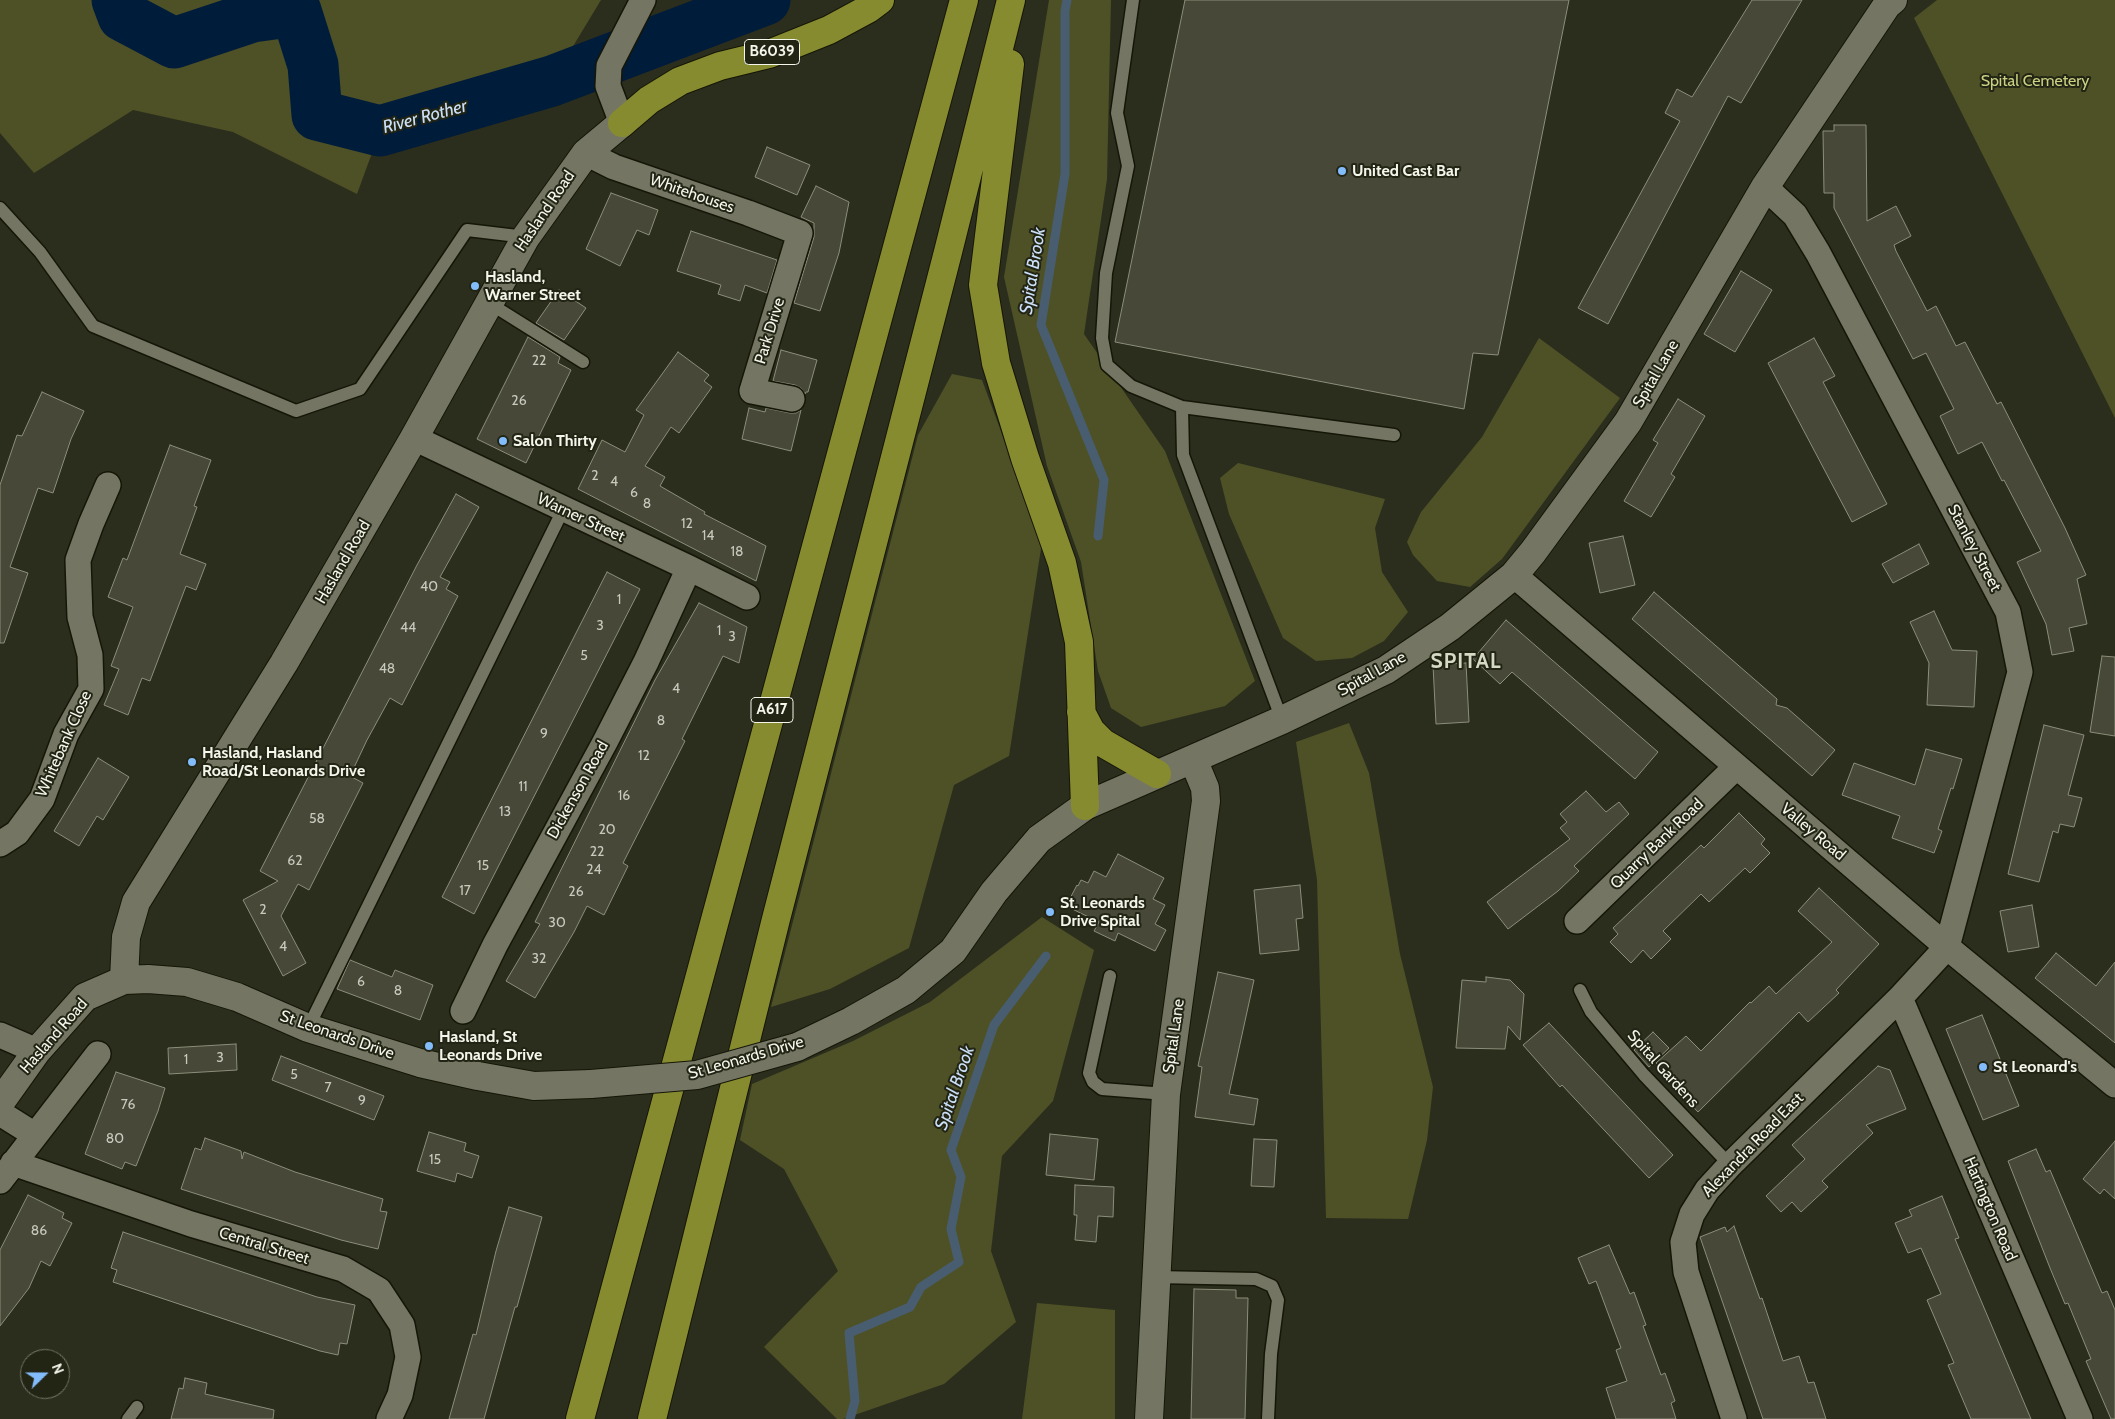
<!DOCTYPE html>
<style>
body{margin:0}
#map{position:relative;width:2115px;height:1419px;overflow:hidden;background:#2c2e1d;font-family:Cabin,sans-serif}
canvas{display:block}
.north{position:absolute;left:20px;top:1349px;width:50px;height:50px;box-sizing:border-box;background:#222414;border:1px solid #76786a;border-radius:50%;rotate:68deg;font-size:14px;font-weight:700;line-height:20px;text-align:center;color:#f4f6eb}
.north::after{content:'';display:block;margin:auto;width:18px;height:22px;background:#83bcfb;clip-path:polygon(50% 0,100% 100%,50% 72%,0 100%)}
</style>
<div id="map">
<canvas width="2115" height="1419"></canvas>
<div class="north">N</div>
</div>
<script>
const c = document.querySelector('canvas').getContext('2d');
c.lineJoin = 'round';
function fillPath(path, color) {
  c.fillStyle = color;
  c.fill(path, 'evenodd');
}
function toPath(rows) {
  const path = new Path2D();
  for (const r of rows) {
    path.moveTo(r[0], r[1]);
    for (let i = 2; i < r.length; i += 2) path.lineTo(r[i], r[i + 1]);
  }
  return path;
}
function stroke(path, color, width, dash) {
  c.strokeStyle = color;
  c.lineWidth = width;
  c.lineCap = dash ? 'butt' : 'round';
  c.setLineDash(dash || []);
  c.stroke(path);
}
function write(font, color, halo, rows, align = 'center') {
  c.font = font + ' Cabin,sans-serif';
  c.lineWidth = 4;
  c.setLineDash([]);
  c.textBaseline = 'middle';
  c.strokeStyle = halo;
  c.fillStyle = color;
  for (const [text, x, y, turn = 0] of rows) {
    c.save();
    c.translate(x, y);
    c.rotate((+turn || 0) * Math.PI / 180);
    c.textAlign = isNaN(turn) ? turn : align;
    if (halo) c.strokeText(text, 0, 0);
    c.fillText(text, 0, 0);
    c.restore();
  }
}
fillPath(toPath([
 [0,0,601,0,552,81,380,131,357,194,233,132,133,110,34,173,0,133],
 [1049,0,1111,0,1107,179,1084,334,1165,451,1255,681,1225,706,1141,727,1111,708,1098,671,1081,562,1047,466,1004,277],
 [1937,0,2115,0,2115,418,1914,18],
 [1539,338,1620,398,1502,559,1470,587,1437,581,1413,555,1407,542,1421,512,1482,437],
 [952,374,982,380,1042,542,1009,756,954,785,909,948,830,989,771,1007,918,435],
 [1238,463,1385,499,1375,528,1382,572,1408,612,1384,641,1352,658,1316,661,1283,638,1229,514,1220,478],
 [1349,723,1369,773,1400,954,1433,1087,1427,1140,1408,1219,1326,1218,1317,880,1296,742],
 [1042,917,1094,950,1053,1101,1002,1156,991,1251,1016,1322,944,1384,843,1419,837,1419,764,1347,838,1271,784,1169,740,1140,752,1084,853,1041,930,1002],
 [1037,1303,1115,1310,1115,1419,1022,1419]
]), '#4e5126');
stroke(toPath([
 [1067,0,1065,11,1065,174,1041,325,1104,480,1098,536],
 [850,1419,855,1401,849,1333,910,1307,921,1287,959,1262,951,1229,961,1177,951,1150,994,1025,1046,956]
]), '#495d70', 9);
stroke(toPath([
 [117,0,123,16,174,43,252,17,296,11,313,65,317,115,380,131,552,81,765,0]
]), '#001c3b', 51);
const building = toPath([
 [1185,0,1569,0,1498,355,1473,353,1464,409,1115,342,1185,0],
 [1752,0,1802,0,1741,103,1728,96,1608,324,1578,308,1680,121,1665,113,1677,89,1692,97,1752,0],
 [1834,125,1866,125,1867,221,1896,206,1911,236,1894,245,1896,251,1927,311,1936,306,1956,346,1965,342,1997,404,2001,402,2065,528,2086,575,2077,579,2087,624,2069,628,2074,651,2052,655,2046,624,2017,562,2041,551,2004,480,2002,481,1982,442,1958,454,1940,416,1954,409,1926,353,1913,359,1834,208,1834,193,1824,193,1823,131,1834,131,1834,125],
 [767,147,810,165,797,195,755,177,767,147],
 [816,186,849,202,839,253,820,311,794,303,814,237,814,223,801,217,816,186],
 [611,193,658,210,649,235,637,230,620,266,586,249,611,193],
 [691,231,777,260,767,293,745,285,740,301,718,294,721,285,677,271,691,231],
 [1741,271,1772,290,1735,352,1704,334,1741,271],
 [559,290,586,308,564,340,536,323,559,290],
 [528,337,560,357,558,363,571,370,526,463,477,439,528,337],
 [1814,338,1835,376,1823,382,1887,504,1852,522,1768,363,1814,338],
 [781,350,817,360,808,392,806,392,805,394,801,388,795,385,773,381,781,350],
 [678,352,709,375,704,381,712,387,679,433,671,427,645,466,665,477,660,486,705,512,704,514,766,546,756,581,578,489,602,440,625,452,644,415,636,410,678,352],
 [42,392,84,411,71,439,53,493,38,488,10,567,28,573,4,643,0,643,0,485,17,435,22,436,42,392],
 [1678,399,1705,416,1671,474,1675,477,1651,517,1624,501,1658,443,1653,440,1678,399],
 [749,408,765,412,766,408,790,413,796,413,801,410,791,451,742,439,749,408],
 [170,445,211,460,194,506,197,507,180,554,206,564,196,590,186,586,150,681,142,678,128,715,104,705,119,669,111,666,133,607,108,597,123,558,127,560,170,445],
 [456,494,479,507,440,577,450,582,446,589,458,596,402,705,390,698,367,740,350,776,363,783,309,890,298,884,281,916,306,963,283,976,243,900,278,881,260,871,417,565,456,494],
 [1623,536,1635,585,1600,593,1589,543,1623,536],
 [1919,544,1929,564,1893,583,1882,564,1919,544],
 [607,572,640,589,474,914,442,897,607,572],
 [1654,592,1777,699,1776,705,1787,708,1835,750,1812,776,1632,619,1654,592],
 [699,603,747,627,739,663,723,656,682,739,685,741,623,863,628,866,604,915,587,906,574,932,535,998,506,981,540,924,535,922,543,906,655,680,699,603],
 [1934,611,1952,650,1977,651,1974,707,1927,705,1929,663,1910,622,1934,611],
 [1506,620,1658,752,1635,779,1512,672,1500,684,1473,659,1506,620],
 [2102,656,2115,657,2115,736,2090,732,2102,656],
 [1466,663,1469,722,1436,724,1433,665,1466,663],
 [2044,725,2084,735,2068,795,2082,798,2074,827,2060,824,2058,833,2053,831,2039,882,2008,874,2044,725],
 [1926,749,1962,759,1953,789,1951,788,1938,829,1942,831,1934,853,1892,838,1900,816,1842,795,1854,763,1915,785,1926,749],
 [98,758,129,777,103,820,97,816,79,846,54,831,98,758],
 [1586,791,1606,812,1619,802,1629,814,1574,866,1579,871,1558,891,1508,929,1487,902,1570,839,1560,828,1567,822,1560,814,1586,791],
 [1739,813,1765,839,1761,844,1770,853,1750,873,1745,868,1709,902,1701,894,1663,931,1671,939,1651,959,1643,950,1631,963,1610,942,1618,934,1613,928,1701,845,1704,848,1739,813],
 [1118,854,1164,878,1153,899,1165,905,1155,924,1166,930,1155,951,1118,933,1115,941,1094,931,1099,922,1066,906,1077,885,1078,886,1081,880,1088,883,1094,871,1106,877,1118,854],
 [1300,885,1303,918,1296,919,1299,950,1260,954,1254,890,1300,885],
 [1819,888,1879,944,1836,990,1839,993,1808,1022,1799,1012,1698,1112,1683,1096,1686,1094,1656,1063,1686,1036,1701,1051,1750,1002,1751,1003,1769,986,1776,994,1832,942,1798,911,1819,888],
 [2032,905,2039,947,2008,952,2000,911,2032,905],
 [2056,953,2096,986,2115,962,2115,1043,2035,978,2056,953],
 [350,960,392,977,395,970,433,985,420,1020,337,989,350,960],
 [1218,972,1254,980,1229,1094,1258,1099,1254,1125,1195,1117,1202,1067,1198,1066,1218,972],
 [1486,977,1510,980,1524,994,1520,1040,1508,1026,1505,1049,1456,1048,1462,980,1486,982,1486,977],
 [1982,1015,2019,1106,1983,1120,1946,1029,1982,1015],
 [1549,1023,1673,1155,1649,1178,1562,1085,1560,1087,1523,1045,1549,1023],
 [1653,1032,1669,1048,1649,1067,1634,1050,1653,1032],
 [236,1044,237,1070,169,1074,168,1048,236,1044],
 [281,1056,384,1096,374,1120,272,1080,281,1056],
 [1878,1066,1890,1070,1906,1109,1866,1125,1873,1133,1822,1181,1828,1187,1801,1212,1792,1202,1781,1212,1766,1196,1805,1159,1792,1145,1878,1066],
 [116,1072,165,1088,158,1111,136,1166,125,1162,122,1169,85,1154,116,1072],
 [429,1132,466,1143,464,1151,479,1156,472,1178,457,1173,455,1182,417,1171,429,1132],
 [1050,1134,1098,1139,1094,1180,1046,1175,1050,1134],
 [205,1138,241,1151,242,1159,244,1152,295,1172,383,1199,380,1211,387,1212,378,1249,341,1240,181,1189,195,1148,201,1150,205,1138],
 [1254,1139,1277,1140,1274,1187,1251,1186,1254,1139],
 [2115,1141,2115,1199,2104,1189,2100,1194,2083,1179,2115,1141],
 [2036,1149,2046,1172,2050,1170,2102,1293,2107,1291,2115,1310,2115,1419,2111,1419,2086,1361,2091,1359,2068,1303,2065,1304,2050,1268,2008,1161,2036,1149],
 [1075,1185,1114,1187,1113,1217,1098,1216,1096,1242,1075,1240,1077,1215,1074,1215,1075,1185],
 [28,1195,64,1213,62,1218,72,1223,50,1266,41,1261,29,1288,0,1326,0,1250,28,1195],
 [1942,1196,1959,1238,1955,1239,2031,1419,1971,1419,1948,1365,1954,1363,1927,1300,1941,1294,1921,1248,1908,1253,1895,1223,1912,1216,1909,1210,1942,1196],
 [509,1207,542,1217,517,1307,515,1307,484,1419,449,1419,473,1334,476,1335,496,1251,509,1207],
 [1734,1226,1760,1299,1762,1298,1783,1361,1799,1356,1808,1383,1814,1382,1826,1419,1763,1419,1700,1237,1725,1227,1727,1232,1734,1226],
 [123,1232,317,1297,355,1305,347,1344,340,1343,338,1355,320,1351,113,1282,117,1270,111,1268,123,1232],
 [1609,1245,1630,1294,1634,1292,1646,1325,1643,1326,1661,1375,1665,1373,1675,1401,1671,1403,1676,1419,1616,1419,1606,1388,1627,1381,1616,1350,1621,1348,1596,1281,1589,1284,1578,1258,1609,1245],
 [1194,1289,1236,1290,1236,1298,1248,1298,1245,1419,1191,1419,1194,1289],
 [185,1378,207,1383,205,1394,274,1410,273,1419,171,1419,179,1388,183,1389,185,1378]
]);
fillPath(building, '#474837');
stroke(building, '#8c8e7b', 1);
const lane = toPath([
 [1133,0,1117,113,1128,166,1106,273,1102,338,1107,365,1131,386,1182,407,1183,455,1282,720],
 [0,208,40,252,93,326,296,411,360,389,467,230,526,237],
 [489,303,583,362],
 [1182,407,1394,435],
 [1110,976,1089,1073,1093,1082,1102,1089,1166,1094],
 [1580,990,1591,1012,1644,1075,1730,1165],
 [308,1028,563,510],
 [1155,1277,1256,1279,1272,1286,1278,1300,1271,1354,1268,1419],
 [128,1419,137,1407]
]);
const street = toPath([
 [622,123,608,86,609,66,643,0],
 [586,153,614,167,748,213,800,233,752,391,792,399],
 [414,438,689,568,747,597],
 [1514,575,1947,947,2115,1085],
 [0,844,17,833,42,799,66,734,91,689,90,655,80,617,78,560,91,524,108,485],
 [1577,921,1736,767],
 [1900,998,2080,1419],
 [463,1011,495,945,605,742,646,662,689,568],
 [0,1035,37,1051],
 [0,1113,35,1135],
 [13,1163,191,1224,343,1269,379,1290,402,1325,408,1357,400,1395,389,1419],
 [0,1181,98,1054],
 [1734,1419,1686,1272,1683,1242,1692,1214,1707,1190,1730,1165,1900,998,1947,947,2020,672,2008,612,1818,253,1795,215,1765,187]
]);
const secondary = toPath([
 [124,980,126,937,136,902,284,663,414,438,526,237,586,153,622,123],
 [797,1047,851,1021,906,990,953,951,994,892,1039,839,1085,806,1282,720,1386,670,1450,627,1514,575,1533,552,1628,422,1765,187,1887,5,1893,0],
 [0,1103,37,1051,85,997,124,980,148,979,187,982,237,997,308,1028,420,1063,478,1076,534,1086,591,1084],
 [1149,1419,1166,1094,1206,801,1205,788,1193,759]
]);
const highway = toPath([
 [1010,64,983,285,996,363,1025,458,1062,563,1079,642,1085,806],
 [622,123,649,100,680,81,720,66,769,54,829,30,868,9,880,0],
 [1081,712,1091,731,1103,743,1157,774],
 [580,1419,964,0],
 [652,1419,776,919,948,252,1011,0]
]);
stroke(lane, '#151607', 15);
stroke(street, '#151607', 28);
stroke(secondary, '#151607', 30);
stroke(highway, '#151607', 30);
stroke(lane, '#747663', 12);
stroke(street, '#747663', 25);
stroke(secondary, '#747663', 28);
stroke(highway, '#878b2f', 28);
const secondaryBridge = toPath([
 [591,1084,697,1075,797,1047]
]);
stroke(secondaryBridge, '#151607', 30, []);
stroke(secondaryBridge, '#747663', 28);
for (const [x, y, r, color] of [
 [1342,171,5,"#83bcfb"],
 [475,286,5,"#83bcfb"],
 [503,441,5,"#83bcfb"],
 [192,762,5,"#83bcfb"],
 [1050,912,5,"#83bcfb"],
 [429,1046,5,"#83bcfb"],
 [1983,1067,5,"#83bcfb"]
]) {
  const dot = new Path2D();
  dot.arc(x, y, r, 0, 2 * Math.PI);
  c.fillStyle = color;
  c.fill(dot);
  stroke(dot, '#222414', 2);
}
write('14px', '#c9cabe', null, [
 ["22",539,361],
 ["26",519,401],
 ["2",595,476],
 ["4",614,482],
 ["6",634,493],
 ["8",647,504],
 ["12",687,524],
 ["14",708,536],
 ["18",737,552],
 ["40",429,587],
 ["1",619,600],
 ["3",600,626],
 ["44",408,628],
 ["1",719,631],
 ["3",732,637],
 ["5",584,656],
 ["48",387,669],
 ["4",676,689],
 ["8",661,721],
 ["9",544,734],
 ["12",644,756],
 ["11",523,787],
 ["16",624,796],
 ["13",505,812],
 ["58",317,819],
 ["20",607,830],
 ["22",597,852],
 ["62",295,861],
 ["15",483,866],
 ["24",594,870],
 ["17",465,891],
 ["26",576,892],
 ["2",263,910],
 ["30",557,923],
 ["4",283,947],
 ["32",539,959],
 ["6",361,982],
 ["8",398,991],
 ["3",220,1058],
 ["1",186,1060],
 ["5",294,1075],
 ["7",328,1088],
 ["9",362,1101],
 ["76",128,1105],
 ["80",115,1139],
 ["15",435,1160],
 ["86",39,1231]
]);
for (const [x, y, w] of [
 [772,52,55],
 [772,710,42]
]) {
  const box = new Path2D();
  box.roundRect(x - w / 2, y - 12.5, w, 25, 4);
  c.fillStyle = '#222414';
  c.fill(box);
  stroke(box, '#f4f6eb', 1);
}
write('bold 15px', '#f4f6eb', null, [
 ["B6039",772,52],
 ["A617",772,710]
]);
write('16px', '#cbd183', '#222414', [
 ["Spital Cemetery",2035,81]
]);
write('bold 16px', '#f4f6eb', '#222414', [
 ["United Cast Bar",1352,171],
 ["Hasland,",485,277],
 ["Warner Street",485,295],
 ["Salon Thirty",513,441],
 ["Hasland, Hasland",202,753],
 ["Road/St Leonards Drive",202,771],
 ["St. Leonards",1060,903],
 ["Drive Spital",1060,921],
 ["Hasland, St",439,1037],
 ["Leonards Drive",439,1055],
 ["St Leonard's",1993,1067]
], 'left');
write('16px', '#f4f6eb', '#222414', [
 ["Whitehouses",692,194,19],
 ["Hasland Road",545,211,-56],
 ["Park Drive",770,331,-73],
 ["Spital Lane",1656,374,-60],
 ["Warner Street",581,518,25],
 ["Stanley Street",1974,548,62],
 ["Hasland Road",343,562,-60],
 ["Spital Lane",1372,674,-29],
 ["Whitebank Close",64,744,-66],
 ["Dickenson Road",578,790,-61],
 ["Valley Road",1813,832,40],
 ["Quarry Bank Road",1657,844,-44],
 ["St Leonards Drive",337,1035,19],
 ["Hasland Road",54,1036,-49],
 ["Spital Lane",1174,1036,-82],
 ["St Leonards Drive",746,1058,-16],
 ["Spital Gardens",1663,1069,48],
 ["Alexandra Road East",1753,1145,-46],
 ["Hartington Road",1990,1209,67],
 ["Central Street",264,1246,17]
]);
write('italic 18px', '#cbe0f8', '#222414', [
 ["River Rother",425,117,-15],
 ["Spital Brook",1033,271,-81],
 ["Spital Brook",955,1088,-71]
]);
c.letterSpacing = '1px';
write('bold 21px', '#d6d9c4', '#222414', [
 ["SPITAL",1466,662]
]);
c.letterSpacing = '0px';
</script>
